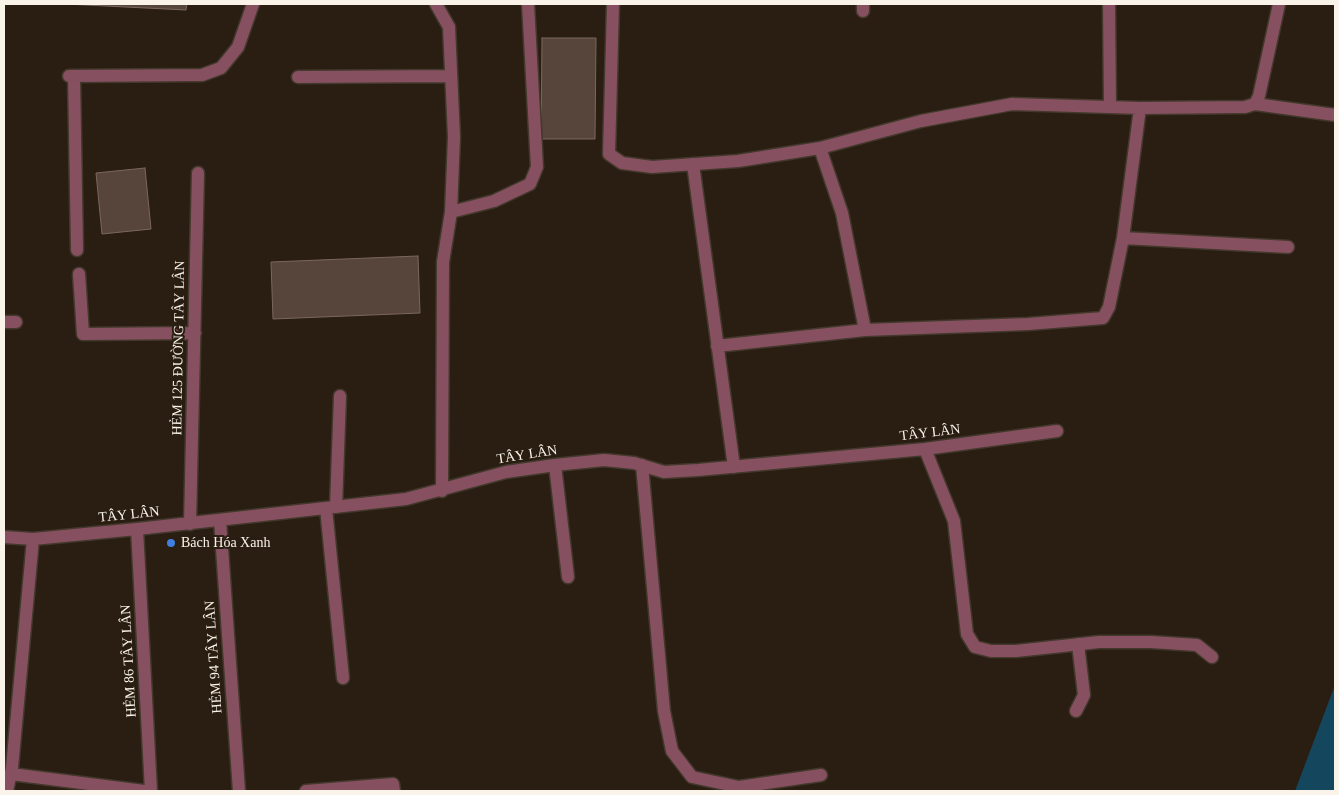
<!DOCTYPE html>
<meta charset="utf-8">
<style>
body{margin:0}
#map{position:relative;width:1339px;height:795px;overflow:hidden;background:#291e11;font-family:"Times New Roman",serif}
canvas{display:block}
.frame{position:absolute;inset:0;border:5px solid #faf3e9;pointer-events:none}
</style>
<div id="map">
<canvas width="1339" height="795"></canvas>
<div class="frame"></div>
</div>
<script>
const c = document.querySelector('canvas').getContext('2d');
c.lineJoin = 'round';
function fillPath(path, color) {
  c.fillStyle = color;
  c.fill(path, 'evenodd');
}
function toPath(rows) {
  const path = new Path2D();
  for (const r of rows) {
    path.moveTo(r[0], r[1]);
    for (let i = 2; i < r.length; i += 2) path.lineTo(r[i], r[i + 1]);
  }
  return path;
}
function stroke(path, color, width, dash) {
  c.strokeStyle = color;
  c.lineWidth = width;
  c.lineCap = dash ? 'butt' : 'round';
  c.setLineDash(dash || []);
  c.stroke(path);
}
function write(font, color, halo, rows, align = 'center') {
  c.font = font + ' "Times New Roman",serif';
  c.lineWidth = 4;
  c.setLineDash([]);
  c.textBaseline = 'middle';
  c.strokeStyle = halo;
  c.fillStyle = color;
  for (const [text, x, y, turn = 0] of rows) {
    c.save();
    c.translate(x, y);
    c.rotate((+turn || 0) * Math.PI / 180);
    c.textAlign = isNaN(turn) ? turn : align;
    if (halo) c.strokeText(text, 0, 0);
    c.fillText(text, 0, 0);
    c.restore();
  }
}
fillPath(toPath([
 [1335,685,1335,791,1295,791]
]), '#14465e');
const building = toPath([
 [65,4,187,4,186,10,65,4],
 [542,38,596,38,595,139,541,139,542,38],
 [145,168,151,229,102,234,96,173,145,168],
 [418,256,420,313,273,319,271,262,418,256]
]);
fillPath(building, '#57453c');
stroke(building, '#7b675e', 1);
const minor = toPath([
 [436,4,449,27,454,137,451,212],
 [613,4,609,154,622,163,652,167,738,161,820,148,842,213,865,330,1028,324,1103,318,1109,307,1123,238,1140,108],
 [1109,4,1110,107],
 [863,11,863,4],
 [69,76,202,75,221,68,238,47,253,4],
 [74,76,77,250],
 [298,77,450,76],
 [1255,104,1259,96,1279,4],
 [820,148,921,121,1012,104,1140,108,1245,107,1255,104,1335,115],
 [693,164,734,467],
 [1123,238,1288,247],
 [79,274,83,334,195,333],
 [4,322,16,322],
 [717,346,865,330],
 [925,449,954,521,967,634,975,647,991,651,1016,651,1099,642,1151,642,1197,645,1212,657],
 [555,465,568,577],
 [642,465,664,711,672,751,692,777,739,787,821,775],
 [442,491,443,262,451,212,494,201,530,184,537,167,528,4],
 [336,507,340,396],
 [326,508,343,678],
 [220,520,239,791],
 [190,524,198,173],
 [137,529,151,791],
 [4,537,33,539,137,529,406,499,506,472,555,465,604,460,634,463,664,472,698,470,925,449,1057,431],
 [1076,711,1084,695,1078,644],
 [11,774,144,791],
 [7,791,12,768,33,539],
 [306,791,393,784,394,791]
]);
stroke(minor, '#42382b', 15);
stroke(minor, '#875060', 12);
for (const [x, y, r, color] of [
 [171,543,5,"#3f7fe0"]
]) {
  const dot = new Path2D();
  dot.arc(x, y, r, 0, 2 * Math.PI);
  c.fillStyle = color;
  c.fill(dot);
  stroke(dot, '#291e11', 2);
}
write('14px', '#faf3e9', '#291e11', [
 ["HẺM 125 ĐƯỜNG TÂY LÂN",179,348,-89],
 ["TÂY LÂN",930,433,-7],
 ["TÂY LÂN",527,455,-9],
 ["TÂY LÂN",129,515,-6],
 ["HẺM 94 TÂY LÂN",214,657,-94],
 ["HẺM 86 TÂY LÂN",129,661,-93]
]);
write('14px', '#faf3e9', '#291e11', [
 ["Bách Hóa Xanh",181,543]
], 'left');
</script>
